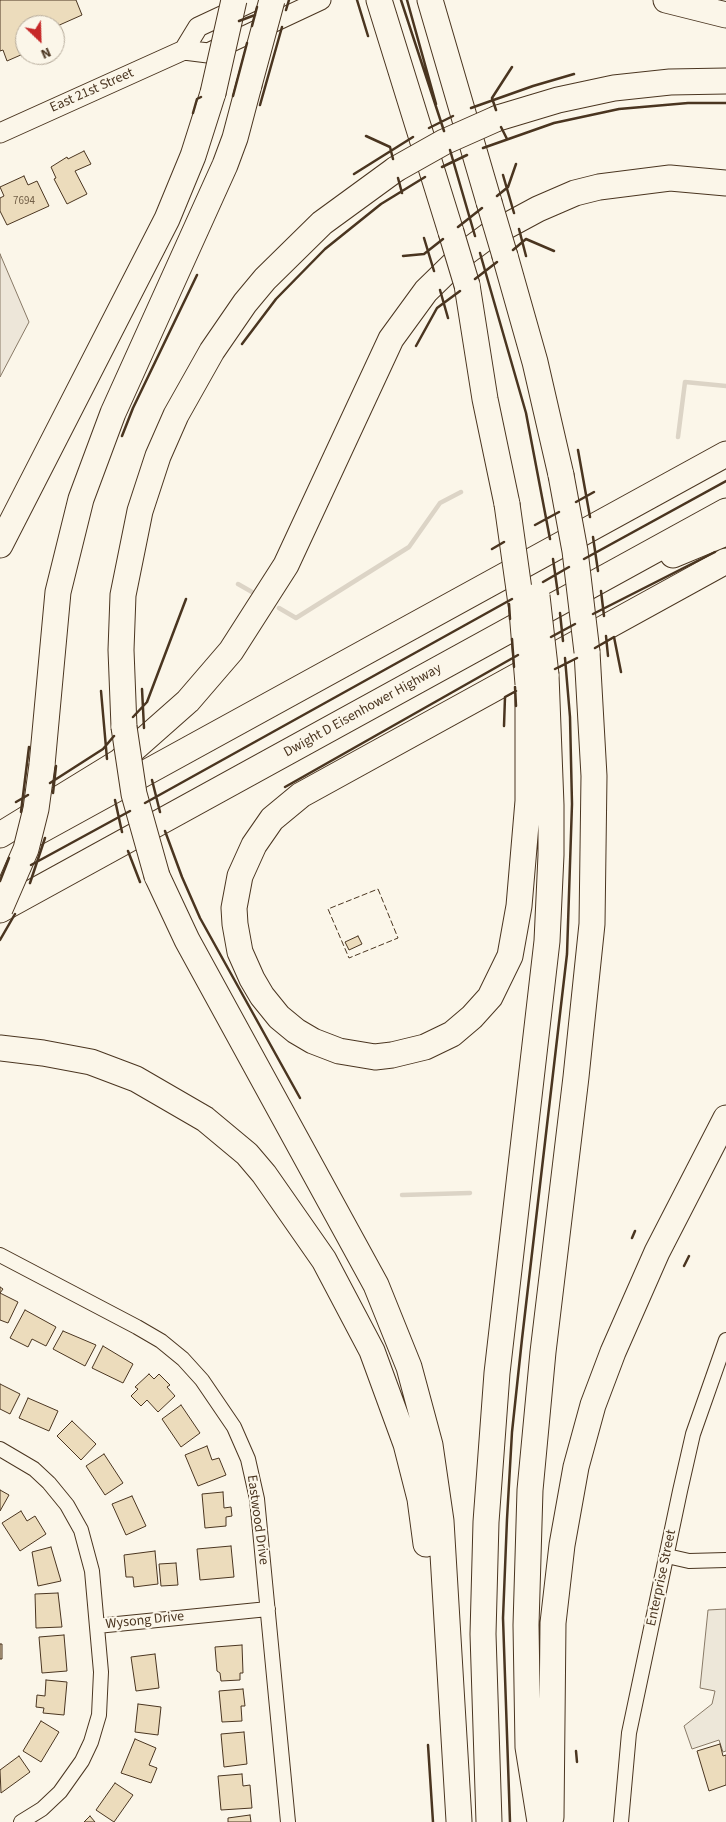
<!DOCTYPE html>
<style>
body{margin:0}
#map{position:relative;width:726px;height:1822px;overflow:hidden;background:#fbf6e9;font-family:"Source Sans 3",sans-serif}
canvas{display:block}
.north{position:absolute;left:15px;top:15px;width:50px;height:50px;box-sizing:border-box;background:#fbf6e9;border:1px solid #b4a999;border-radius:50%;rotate:156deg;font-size:14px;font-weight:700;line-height:20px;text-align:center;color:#4a3520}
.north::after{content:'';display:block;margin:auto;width:18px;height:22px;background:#c62828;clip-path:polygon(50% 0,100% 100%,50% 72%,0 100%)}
</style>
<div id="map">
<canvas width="726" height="1822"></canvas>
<div class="north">N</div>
</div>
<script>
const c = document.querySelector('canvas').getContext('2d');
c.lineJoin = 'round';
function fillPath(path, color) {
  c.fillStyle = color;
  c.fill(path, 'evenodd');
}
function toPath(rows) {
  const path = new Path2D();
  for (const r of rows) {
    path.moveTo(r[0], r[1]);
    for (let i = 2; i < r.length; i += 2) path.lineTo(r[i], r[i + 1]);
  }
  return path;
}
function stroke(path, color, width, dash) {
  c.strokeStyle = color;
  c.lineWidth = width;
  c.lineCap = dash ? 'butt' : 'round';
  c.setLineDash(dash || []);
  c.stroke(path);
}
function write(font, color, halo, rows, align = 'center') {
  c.font = font + ' "Source Sans 3",sans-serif';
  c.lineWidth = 4;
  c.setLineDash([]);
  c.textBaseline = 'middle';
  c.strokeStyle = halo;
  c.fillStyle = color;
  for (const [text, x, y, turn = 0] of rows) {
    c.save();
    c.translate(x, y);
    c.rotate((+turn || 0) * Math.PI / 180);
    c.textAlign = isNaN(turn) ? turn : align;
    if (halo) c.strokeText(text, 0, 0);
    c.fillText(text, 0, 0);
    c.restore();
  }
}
const green = toPath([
 [0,254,29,322,0,377,0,254]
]);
fillPath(green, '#ede6d9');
stroke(green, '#887966', 1);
const parking = toPath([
 [726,1609,726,1751,723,1752,719,1740,692,1749,684,1726,712,1704,715,1691,700,1688,708,1610,726,1609]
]);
fillPath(parking, '#ede7d9');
stroke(parking, '#887966', 1);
stroke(toPath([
 [678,437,685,382,726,386],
 [238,584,252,592],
 [279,608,296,618,409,547,440,503,461,492],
 [402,1195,470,1193]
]), '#dcd4c6', 4.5);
const building = toPath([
 [0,0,76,0,82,15,55,27,55,25,25,25,25,40,18,43,23,54,7,61,3,50,0,51,0,0],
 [84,151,91,164,75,171,87,194,67,204,54,179,56,178,51,167,67,157,68,159,84,151],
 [24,176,28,185,37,181,49,206,7,225,0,211,0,198,4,196,0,187,24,176],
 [358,936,362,944,349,950,345,942,358,936],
 [0,1287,3,1289,0,1293,18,1302,8,1323,0,1320,0,1287],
 [25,1310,56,1327,46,1346,32,1339,28,1347,10,1338,25,1310],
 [63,1331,96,1345,85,1366,53,1349,63,1331],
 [103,1346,133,1364,123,1383,92,1368,103,1346],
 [149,1374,154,1379,159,1374,170,1385,167,1387,175,1396,158,1412,147,1400,141,1406,131,1396,138,1389,135,1387,149,1374],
 [0,1384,20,1394,10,1414,0,1409,0,1384],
 [28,1398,58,1411,49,1431,19,1418,28,1398],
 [181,1405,200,1433,181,1447,162,1419,181,1405],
 [72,1421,96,1444,81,1460,57,1436,72,1421],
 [207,1446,212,1460,219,1458,226,1475,198,1486,185,1455,207,1446],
 [104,1454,123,1483,105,1495,86,1466,104,1454],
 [0,1490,9,1495,0,1511,0,1490],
 [223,1492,224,1508,231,1507,232,1516,226,1517,226,1526,205,1528,202,1494,223,1492],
 [132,1496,146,1526,126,1535,112,1504,132,1496],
 [21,1511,27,1521,35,1516,46,1534,20,1551,2,1523,21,1511],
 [231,1546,234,1577,200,1580,197,1549,231,1546],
 [51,1547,61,1581,38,1586,32,1552,51,1547],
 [155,1551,158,1584,134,1587,133,1577,126,1577,124,1555,155,1551],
 [176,1563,178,1585,161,1586,159,1564,176,1563],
 [58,1593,62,1627,36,1628,35,1594,58,1593],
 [64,1635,67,1671,42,1673,39,1637,64,1635],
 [0,1644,2,1644,2,1659,0,1659,0,1644],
 [242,1645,243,1673,240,1673,240,1680,221,1681,220,1673,217,1671,215,1647,242,1645],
 [155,1654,159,1688,136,1691,131,1657,155,1654],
 [46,1680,67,1682,64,1715,43,1713,44,1708,36,1707,37,1695,45,1696,46,1680],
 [243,1689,245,1706,241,1706,242,1721,222,1722,219,1691,243,1689],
 [138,1704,161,1707,158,1735,135,1732,138,1704],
 [41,1721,59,1732,41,1762,23,1751,41,1721],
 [244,1732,247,1764,224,1767,221,1734,244,1732],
 [135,1739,156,1748,149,1765,157,1768,151,1783,121,1773,135,1739],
 [720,1744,723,1756,726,1755,726,1785,709,1791,697,1751,720,1744],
 [19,1756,30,1772,1,1793,0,1770,19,1756],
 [242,1774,243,1786,250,1785,252,1808,221,1810,218,1776,242,1774],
 [115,1783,133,1795,114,1822,96,1810,115,1783],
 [250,1815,251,1822,228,1822,228,1818,250,1815],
 [90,1816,95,1822,84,1822,90,1816]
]);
fillPath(building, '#ecdcbc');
stroke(building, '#4a3520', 1);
const minor = toPath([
 [0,1255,137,1327,161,1341,183,1359,202,1380,234,1427,248,1459,257,1499,288,1822],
 [0,1449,34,1469,49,1483,67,1505,81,1530,92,1571,101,1672,99,1715,91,1742,82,1761,60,1792,42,1809,21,1822],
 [667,1556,689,1561,726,1560],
 [97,1626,268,1609],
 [621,1822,629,1733,680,1491,693,1434,726,1340]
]);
const secondary = toPath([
 [184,50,198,27,256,0],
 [0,133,184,50,208,53,321,0]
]);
const motorway = toPath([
 [379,0,451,232],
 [430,0,489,202],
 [666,0,726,15],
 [498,118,558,100,614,88,670,82,726,81],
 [505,256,535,362,561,475],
 [467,285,485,399,507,504],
 [0,545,167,219,193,156,213,93],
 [673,555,726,533],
 [528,684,528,801,519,906,510,956,490,997,472,1017,452,1034,425,1047,392,1055,375,1057,339,1051,313,1041,296,1031,279,1017,262,996,252,979,240,952,235,924,234,908,240,876,254,845,272,819,301,795,726,561],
 [124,727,121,650,123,595,140,511,158,456,176,415,212,351,245,303,265,279,322,223,396,169],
 [42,765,58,592,81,499,113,413,225,165,235,138,249,85],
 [36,833,726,454],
 [0,835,119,762,188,701,231,651,286,565,391,339,426,291,465,253,488,236,538,209,575,193,599,187,670,178,726,183],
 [157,876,187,940,376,1285,409,1367,430,1445,441,1521,459,1821],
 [0,910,726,511],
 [0,1048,43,1053,91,1062,136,1079,205,1119,247,1154,264,1174,324,1260,372,1351,406,1444,420,1499,426,1544],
 [551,1817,553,1623,562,1545,576,1467,593,1405,613,1352,657,1252,726,1118],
 [489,1822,483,1634,486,1522,497,1373,547,941,551,855,551,805,546,675],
 [540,1822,528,1747,526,1625,530,1490,543,1352,576,1077,592,924,594,776,587,652]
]);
stroke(minor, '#4a3520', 16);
stroke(secondary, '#4a3520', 21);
stroke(motorway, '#4a3520', 27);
stroke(minor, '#fbf6e9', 14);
stroke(secondary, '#fbf6e9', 19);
stroke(motorway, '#fbf6e9', 25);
const motorwayBridge = toPath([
 [249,85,272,0],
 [213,93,234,0],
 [396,169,444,142,498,118],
 [489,202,505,256],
 [451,232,467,285],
 [561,475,575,551,587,652],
 [507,504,522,611,528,684],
 [537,596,546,675],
 [124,727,134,794,157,876],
 [0,909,26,849,36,809,42,765]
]);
stroke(motorwayBridge, '#4a3520', 27, []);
stroke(motorwayBridge, '#fbf6e9', 25);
stroke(toPath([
 [378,889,398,938,349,958,328,909,378,889]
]), '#4a3520', 1, [6, 2.5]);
stroke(toPath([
 [357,0,368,36],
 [401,0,444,131],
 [407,0,436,104],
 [286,10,289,0],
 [239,21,255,15],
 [252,26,257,7],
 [233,96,247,43],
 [260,105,282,27],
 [471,108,533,86,574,74],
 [496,110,492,98,512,67],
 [193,113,197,99,201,97],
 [501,127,507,139],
 [429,128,453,116],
 [366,136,390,147,393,159],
 [483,148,554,123,619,109,688,103,726,103],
 [450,150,475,236],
 [442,167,467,155],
 [354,174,413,137],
 [503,175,514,213],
 [398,178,402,193],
 [497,196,508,187,516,164],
 [458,227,482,208],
 [519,229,526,256],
 [424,238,434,271],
 [513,250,526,239,554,251],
 [480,253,526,413,550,539],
 [403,256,424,254,443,239],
 [475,279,497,262],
 [440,290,448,318],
 [242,344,276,299,325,249,381,204,425,177],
 [416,346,437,308,460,291],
 [122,436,133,408,197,275],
 [578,450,590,517],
 [576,502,594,492],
 [535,525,559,512],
 [593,537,598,571],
 [492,549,504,542],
 [553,559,558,594],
 [584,559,726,481],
 [543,582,569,567],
 [601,591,604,616],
 [509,604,510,619],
 [560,613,563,641],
 [593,614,715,552],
 [606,636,608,656],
 [551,637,575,624],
 [512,639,514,667],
 [595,648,614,637,621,672],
 [555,669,577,658],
 [515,687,516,706],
 [142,689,144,728],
 [101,691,107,759],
 [133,717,147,702,186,599],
 [504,726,505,697,516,691],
 [152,780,160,812],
 [50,783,103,749,114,736],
 [285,787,518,655],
 [53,793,56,766],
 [115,800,122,832],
 [16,802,28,795],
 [145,803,512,599],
 [21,812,29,747],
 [165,831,182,877,200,918,300,1098],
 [128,851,140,882],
 [31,865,130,811],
 [0,881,9,858],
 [30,883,45,838],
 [0,940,15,914],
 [632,1238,635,1231],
 [684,1266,689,1256],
 [428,1745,433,1822],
 [576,1751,577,1762],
 [510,1822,503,1618,507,1519,512,1432,522,1339,567,954,572,804,570,717,565,658]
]), '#4a3520', 2.5);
write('11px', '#725f47', null, [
 ["7694",24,202]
]);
write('14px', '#4a3520', '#fbf6e9', [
 ["East 21st Street",92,91,-24],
 ["Dwight D Eisenhower Highway",363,711,-29],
 ["Eastwood Drive",257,1520,82],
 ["Enterprise Street",662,1578,-78],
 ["Wysong Drive",145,1621,-6]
]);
</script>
